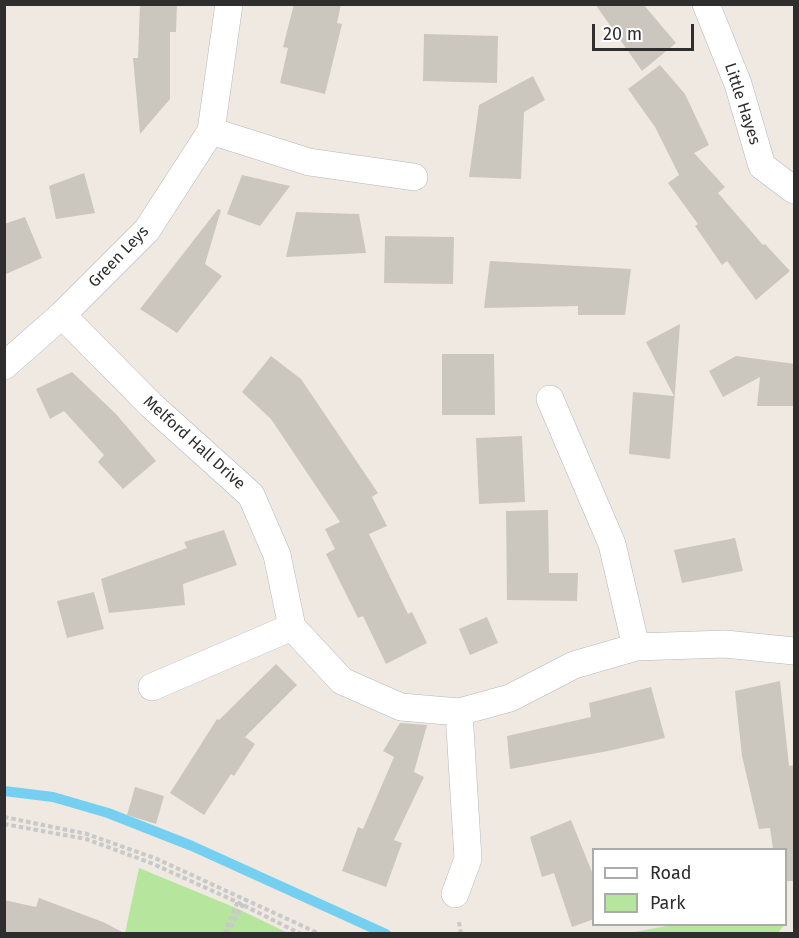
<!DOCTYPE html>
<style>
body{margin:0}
#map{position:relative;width:799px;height:938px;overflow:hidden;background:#efe9e1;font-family:"Fira Sans",sans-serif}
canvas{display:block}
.frame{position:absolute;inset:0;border:6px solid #2e2e2e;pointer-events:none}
.legend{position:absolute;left:592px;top:848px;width:195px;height:78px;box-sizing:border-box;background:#fff;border:2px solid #ababab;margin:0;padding:8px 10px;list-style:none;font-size:18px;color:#2e2e2e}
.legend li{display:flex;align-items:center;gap:12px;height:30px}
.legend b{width:30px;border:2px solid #ababab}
.scale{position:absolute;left:592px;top:24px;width:102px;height:27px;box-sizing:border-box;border:3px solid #2e2e2e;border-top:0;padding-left:8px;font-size:18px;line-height:21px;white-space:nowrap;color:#2e2e2e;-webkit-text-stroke:4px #fff;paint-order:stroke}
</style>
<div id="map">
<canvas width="799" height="938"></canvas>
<div class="frame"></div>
<ul class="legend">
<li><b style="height:8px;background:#fff"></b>Road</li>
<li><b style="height:16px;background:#b6e59e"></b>Park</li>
</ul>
<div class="scale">20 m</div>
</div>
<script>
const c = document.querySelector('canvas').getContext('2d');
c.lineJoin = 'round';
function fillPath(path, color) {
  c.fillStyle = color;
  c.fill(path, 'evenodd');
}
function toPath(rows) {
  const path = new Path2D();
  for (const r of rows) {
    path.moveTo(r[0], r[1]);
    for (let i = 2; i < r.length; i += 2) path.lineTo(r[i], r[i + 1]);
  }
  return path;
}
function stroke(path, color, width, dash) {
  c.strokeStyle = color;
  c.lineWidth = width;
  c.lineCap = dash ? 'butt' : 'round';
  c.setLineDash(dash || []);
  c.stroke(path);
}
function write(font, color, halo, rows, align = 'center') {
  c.font = font + ' "Fira Sans",sans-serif';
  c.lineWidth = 6;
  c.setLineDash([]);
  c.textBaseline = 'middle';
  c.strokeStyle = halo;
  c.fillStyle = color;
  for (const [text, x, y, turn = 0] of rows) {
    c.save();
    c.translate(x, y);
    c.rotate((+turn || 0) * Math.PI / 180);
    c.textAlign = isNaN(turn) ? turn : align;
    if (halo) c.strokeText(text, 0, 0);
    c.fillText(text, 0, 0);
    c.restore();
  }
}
fillPath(toPath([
 [139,868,236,908,288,933,125,933],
 [672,925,672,924,784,925,778,933,629,933]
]), '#b6e59e');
stroke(toPath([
 [4,791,53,797,108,813,192,846,386,934]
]), '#75cff0', 10);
fillPath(toPath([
 [140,4,177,4,176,32,170,32,170,99,140,134,133,58,138,58],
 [294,4,341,4,337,23,342,24,325,94,280,83,288,48,283,47],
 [595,4,643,4,676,43,642,71],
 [424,34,498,36,497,83,423,81],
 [660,65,685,94,709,145,694,153,725,187,718,193,763,245,765,244,790,271,756,300,727,261,722,265,695,226,698,224,668,183,679,175,655,127,628,89],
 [533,76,545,100,524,112,521,179,469,177,479,105],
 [84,173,95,213,56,219,49,186],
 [242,175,290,186,260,226,227,214],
 [218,209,221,210,205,264,222,276,177,333,140,309],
 [296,212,359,214,366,253,286,257],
 [25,217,42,258,4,275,4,224],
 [385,236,454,237,453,284,384,283],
 [490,261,631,269,625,315,578,315,578,306,484,308],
 [680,324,670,459,629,454,633,392,674,396,646,342],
 [442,354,494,354,495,415,442,415],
 [271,356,301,379,378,493,372,497,387,526,369,534,408,614,412,612,427,643,386,664,363,616,358,618,326,554,335,549,325,529,340,522,271,419,242,392],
 [736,356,795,364,795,406,757,406,760,377,723,397,709,371],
 [72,372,116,414,156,461,123,489,98,462,104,455,64,411,50,419,36,389],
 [522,436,525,502,479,504,476,438],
 [548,510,549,573,578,573,577,601,507,600,506,511],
 [224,530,237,565,183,584,185,605,109,613,101,579,187,548,184,542],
 [735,538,743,571,682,583,674,550],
 [94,592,104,629,67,638,57,601],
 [487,617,498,643,470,655,459,629],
 [276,664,297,685,245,737,255,744,234,776,231,774,204,815,170,793,217,719,219,720],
 [780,681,789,766,795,765,795,881,786,881,786,849,773,849,770,828,759,829,742,756,735,691],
 [651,687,665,738,608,751,510,769,507,736,591,717,589,703],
 [400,723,427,725,414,772,424,777,394,840,402,843,386,887,342,871,358,827,363,829,394,757,383,751],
 [135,787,164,796,156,824,127,815],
 [571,820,594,877,594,919,572,927,554,873,542,877,530,837],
 [39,898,103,922,124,933,4,933,4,900,36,907]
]), '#cbc7bf');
const minor = toPath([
 [706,4,738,84,762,166,794,190],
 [211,131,309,162,414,177],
 [62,315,151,405,251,495,277,555,292,627,342,681,401,707,459,712,510,698,574,665,636,647,725,644,794,651],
 [4,366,62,315,147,230,211,131,229,4],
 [550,399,612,544,636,647],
 [152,687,292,627],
 [455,894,468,859,459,712]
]);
stroke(minor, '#b4b7c1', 28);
stroke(toPath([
 [4,817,87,834,157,859,320,934],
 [4,824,86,839,151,863,237,902,301,934],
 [459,922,461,934],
 [224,934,238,901],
 [227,934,246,899]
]), '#c9c9c9', 4, [4.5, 3]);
stroke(minor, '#fff', 27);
write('16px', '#2e2e2e', '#fff', [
 ["Little Hayes",742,104,72],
 ["Green Leys",119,257,-46],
 ["Melford Hall Drive",194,443,42]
]);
</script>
